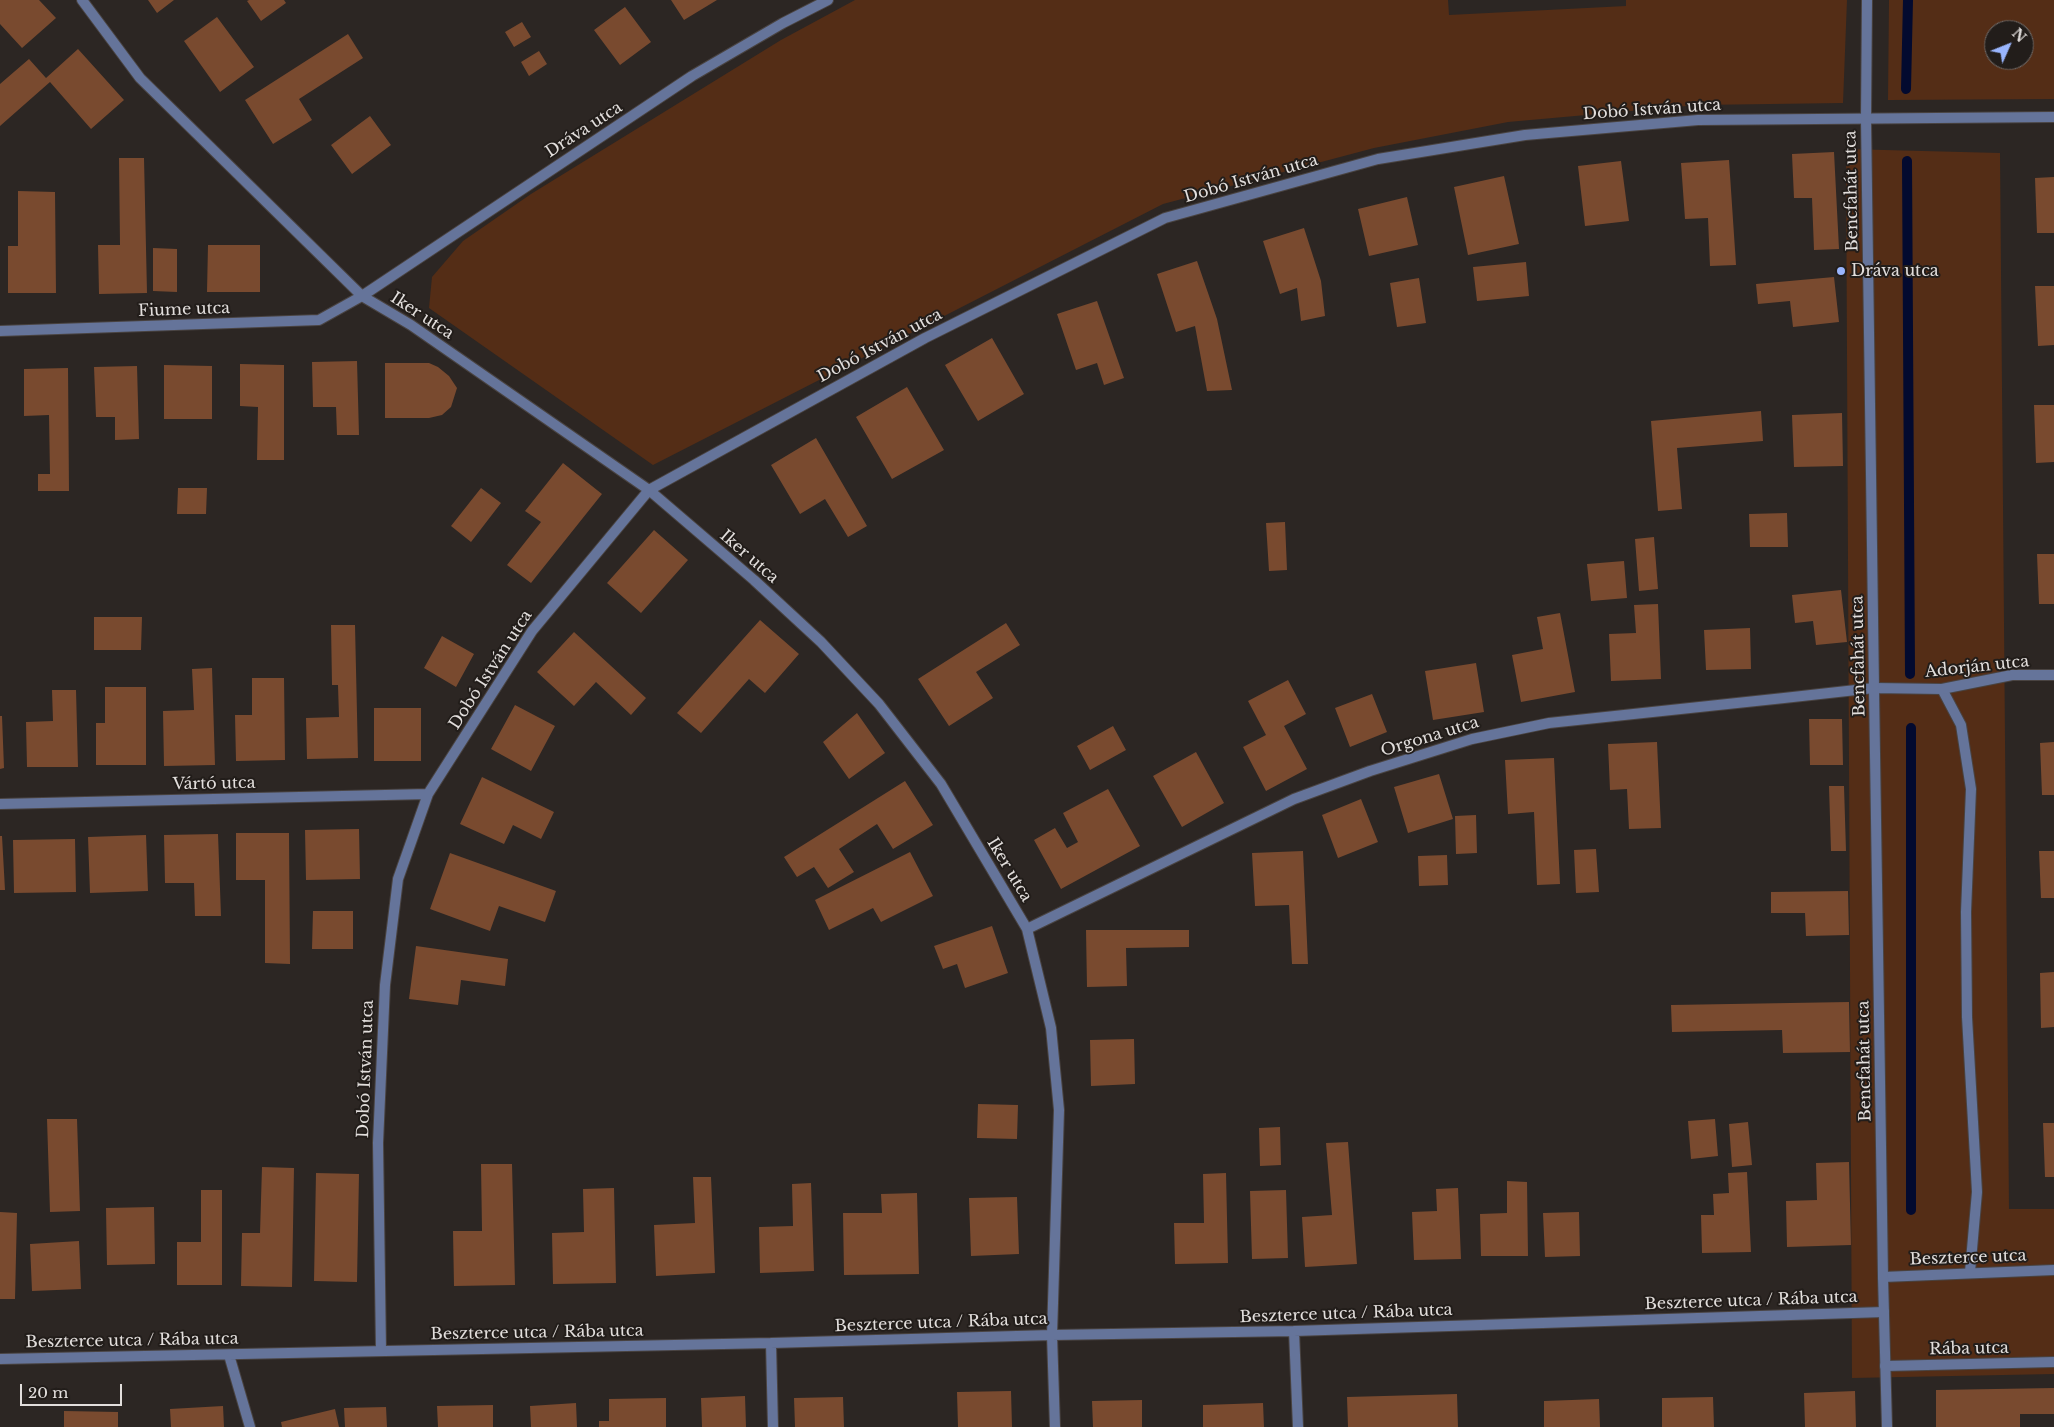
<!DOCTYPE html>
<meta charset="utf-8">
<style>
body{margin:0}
#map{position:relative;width:2054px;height:1427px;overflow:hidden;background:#2c2623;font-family:"Libre Baskerville",serif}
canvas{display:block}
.north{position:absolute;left:1984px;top:20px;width:50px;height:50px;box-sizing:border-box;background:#221d1a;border:1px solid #6f6a68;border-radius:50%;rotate:46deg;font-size:14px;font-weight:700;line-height:20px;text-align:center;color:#e2dedc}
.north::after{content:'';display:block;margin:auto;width:18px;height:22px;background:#99b5fd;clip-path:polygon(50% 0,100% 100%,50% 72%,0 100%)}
.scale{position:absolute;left:20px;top:1384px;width:102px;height:22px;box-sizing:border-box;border:2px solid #e2dedc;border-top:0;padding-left:6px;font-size:15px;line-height:18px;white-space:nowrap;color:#e2dedc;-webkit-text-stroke:4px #221d1a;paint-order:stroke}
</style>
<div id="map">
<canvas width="2054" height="1427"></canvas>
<div class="north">N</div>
<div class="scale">20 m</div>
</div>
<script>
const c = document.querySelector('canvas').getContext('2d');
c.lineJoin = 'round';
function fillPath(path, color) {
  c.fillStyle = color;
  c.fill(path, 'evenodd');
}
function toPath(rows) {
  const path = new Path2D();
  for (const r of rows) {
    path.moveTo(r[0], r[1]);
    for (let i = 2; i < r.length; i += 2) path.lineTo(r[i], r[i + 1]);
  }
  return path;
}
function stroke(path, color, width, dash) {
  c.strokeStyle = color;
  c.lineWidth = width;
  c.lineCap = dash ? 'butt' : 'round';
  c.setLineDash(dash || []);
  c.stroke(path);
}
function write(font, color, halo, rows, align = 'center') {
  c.font = font + ' "Libre Baskerville",serif';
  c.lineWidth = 4;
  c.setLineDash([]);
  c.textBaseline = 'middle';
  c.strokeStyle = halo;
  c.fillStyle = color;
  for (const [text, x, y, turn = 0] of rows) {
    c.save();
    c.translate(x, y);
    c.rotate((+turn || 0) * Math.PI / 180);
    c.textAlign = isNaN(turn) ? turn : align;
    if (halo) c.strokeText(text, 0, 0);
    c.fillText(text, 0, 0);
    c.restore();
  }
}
fillPath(toPath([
 [855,0,1448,0,1449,15,1626,6,1626,0,1847,0,1843,103,1698,105,1508,122,1374,148,1163,204,653,465,429,308,432,277,463,241,531,194,781,40],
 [1889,0,2054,0,2054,99,1888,100],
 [1994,30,2024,30,2024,60,1994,60],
 [1846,149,2000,153,2009,1209,2054,1209,2054,1374,1852,1378]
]), '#542d16');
stroke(toPath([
 [1906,89,1908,0],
 [1907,161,1910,674],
 [1911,728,1911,1210]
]), '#030a2f', 10);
fillPath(toPath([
 [0,0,39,0,56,18,22,48,0,24],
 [148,0,174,0,157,13],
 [249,0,284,0,286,3,261,21,247,1],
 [671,0,717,0,684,20],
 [625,7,651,42,620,65,594,30],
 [217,17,254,67,220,92,184,41],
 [522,22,531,37,514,47,505,32],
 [348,34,363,58,299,99,312,120,273,144,245,100],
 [78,49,124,100,91,129,50,82,0,126,0,84,29,59,46,78],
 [539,51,547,64,529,76,521,62],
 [370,116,391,145,352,174,331,145],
 [1834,152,1839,249,1814,250,1812,198,1794,198,1792,154],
 [119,158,144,158,147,293,99,294,98,245,120,245],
 [1729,160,1736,265,1710,266,1708,218,1685,219,1681,163],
 [1621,161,1629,221,1585,226,1578,166],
 [1504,176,1519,244,1468,255,1454,187],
 [2054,177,2054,233,2037,233,2035,178],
 [18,191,55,192,56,293,8,293,8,246,18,246],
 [1407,197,1418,245,1369,256,1358,209],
 [1304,228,1321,281,1325,316,1301,321,1297,288,1280,294,1263,241],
 [208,245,260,245,260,292,207,292],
 [153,248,177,249,177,292,153,291],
 [1197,261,1217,319,1232,390,1207,391,1195,326,1176,332,1157,274],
 [1526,262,1529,296,1477,301,1473,267],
 [1834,277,1839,322,1793,327,1790,301,1758,304,1756,284],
 [1419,278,1426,323,1397,327,1390,283],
 [2035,286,2054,286,2054,345,2038,346],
 [1097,301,1124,378,1104,385,1097,363,1076,370,1057,314],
 [992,338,1024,394,978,421,945,365],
 [357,361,359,435,337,435,336,407,313,407,312,362],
 [385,363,429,363,438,367,449,376,457,388,451,407,442,415,429,418,385,418],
 [240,364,284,365,284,460,257,460,258,407,240,406],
 [164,365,212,366,212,419,164,419],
 [137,366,139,439,115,440,115,417,96,417,94,367],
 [68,368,69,491,38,491,38,474,50,474,49,415,24,416,24,369],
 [907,387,944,450,892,479,856,417],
 [2034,405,2054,405,2054,462,2036,463],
 [1761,411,1763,441,1677,448,1682,509,1658,511,1651,421],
 [1842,413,1843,466,1794,467,1792,415],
 [816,438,867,526,848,537,825,499,800,514,771,465],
 [563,463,602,494,531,583,507,565,541,522,525,511],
 [178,488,207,488,206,514,177,514],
 [481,488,501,503,471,542,451,526],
 [1787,513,1788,547,1750,547,1749,514],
 [1285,522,1287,570,1269,571,1266,523],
 [654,530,688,560,641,613,607,583],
 [1654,537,1658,589,1639,591,1635,539],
 [2037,554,2054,554,2054,604,2039,604],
 [1624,561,1627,598,1591,601,1587,564],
 [1841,590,1847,642,1816,645,1813,621,1795,623,1792,595],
 [1658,604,1661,679,1611,681,1609,634,1636,633,1634,605],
 [1560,613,1575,692,1521,702,1512,655,1543,649,1537,617],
 [94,617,142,617,141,650,94,650],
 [760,620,799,654,765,693,749,679,701,733,677,713],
 [1006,623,1020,645,976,672,993,698,949,726,918,679],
 [331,625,355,625,358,758,307,759,306,718,339,717,338,685,332,685],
 [1750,628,1751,669,1706,670,1704,630],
 [574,632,646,698,631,715,596,682,574,706,537,672],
 [442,636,474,654,456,687,424,668],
 [1476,663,1484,712,1433,720,1425,671],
 [212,668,215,765,164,766,163,711,194,710,192,669],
 [252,678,284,678,285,760,236,761,235,715,252,715],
 [1288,680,1306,714,1284,726,1307,769,1266,791,1243,747,1266,735,1248,701],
 [105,687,146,687,146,765,96,765,96,723,105,723],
 [52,690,76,690,78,767,27,767,26,722,53,721],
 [1372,694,1387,732,1350,747,1335,708],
 [515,705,555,726,531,771,491,749],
 [374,708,421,708,421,761,374,761],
 [857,713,885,753,849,779,823,742],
 [0,716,2,716,4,768,0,769],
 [1809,719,1842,719,1843,765,1810,765],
 [1113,726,1126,750,1090,770,1077,746],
 [1657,742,1661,828,1629,829,1627,789,1610,790,1608,744],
 [2054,742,2054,795,2042,795,2040,743],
 [1196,752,1224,803,1182,827,1153,776],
 [1554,758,1560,884,1537,885,1534,812,1508,814,1505,760],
 [1439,774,1453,819,1408,833,1394,787],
 [482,777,554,812,541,839,513,825,504,844,460,824],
 [905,781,933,825,893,849,877,824,839,849,854,872,828,888,814,867,797,877,784,857],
 [1829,786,1844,786,1846,851,1831,851],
 [1108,789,1140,846,1061,889,1034,840,1055,828,1067,848,1078,842,1063,813],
 [1361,799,1378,842,1338,858,1322,815],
 [1476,815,1477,853,1456,854,1455,816],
 [359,829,360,879,306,880,305,830],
 [236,833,289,833,290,964,265,963,265,880,236,880],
 [218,834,221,916,195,916,194,883,165,883,164,835],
 [146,835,148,891,90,893,88,837],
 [0,836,2,836,5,890,0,890],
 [75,839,76,892,14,893,13,840],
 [1596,849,1599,892,1576,893,1574,850],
 [1303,851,1308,964,1292,964,1289,905,1255,906,1252,853],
 [2039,851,2054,851,2054,898,2041,898],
 [910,852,933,896,881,922,873,908,829,930,815,900],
 [450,853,556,891,545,922,499,906,490,931,430,909],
 [1447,855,1448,885,1419,886,1418,856],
 [1848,891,1849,935,1806,936,1805,913,1771,913,1771,892],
 [313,911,353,911,353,949,312,949],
 [992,926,1008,973,965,988,957,964,943,969,934,946],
 [1086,930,1189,930,1189,947,1126,948,1127,986,1087,987],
 [416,946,508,959,505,986,461,980,458,1005,409,999],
 [2054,972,2054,1027,2041,1028,2040,973],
 [1849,1002,1850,1052,1783,1053,1782,1030,1672,1032,1671,1005],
 [1134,1039,1135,1084,1091,1086,1090,1040],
 [978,1104,1018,1105,1017,1139,977,1138],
 [47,1119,77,1119,80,1211,50,1212],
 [1715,1119,1718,1156,1691,1159,1688,1121],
 [1748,1122,1752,1165,1732,1167,1729,1124],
 [2043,1123,2054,1123,2054,1177,2045,1177],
 [1280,1127,1281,1165,1260,1166,1259,1128],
 [1348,1142,1357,1264,1305,1267,1302,1217,1332,1215,1326,1143],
 [1849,1162,1851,1245,1787,1247,1786,1201,1817,1200,1816,1163],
 [481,1164,512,1164,515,1285,454,1286,453,1231,482,1231],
 [262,1167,294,1168,292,1287,241,1286,242,1233,260,1233],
 [1747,1172,1751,1252,1702,1253,1701,1215,1714,1215,1713,1194,1729,1193,1728,1173],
 [316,1173,359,1174,357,1282,314,1281],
 [1226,1173,1228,1263,1175,1264,1174,1223,1204,1223,1203,1174],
 [693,1177,711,1177,715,1273,656,1276,654,1225,695,1223],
 [1507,1181,1527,1182,1528,1256,1481,1256,1480,1214,1507,1213],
 [811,1183,814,1271,760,1273,759,1227,793,1226,792,1184],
 [614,1188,616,1283,553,1284,552,1233,584,1232,583,1189],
 [1458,1188,1461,1259,1414,1260,1412,1212,1437,1211,1436,1189],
 [201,1190,222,1190,222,1285,177,1285,177,1242,201,1242],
 [1286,1190,1288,1258,1252,1259,1250,1191],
 [917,1193,919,1274,844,1275,843,1213,882,1213,881,1194],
 [1017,1197,1019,1254,971,1256,969,1198],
 [154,1207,155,1264,107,1265,106,1208],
 [0,1212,17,1213,15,1299,0,1299],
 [1579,1212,1580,1256,1545,1257,1543,1213],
 [79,1241,81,1289,32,1291,30,1244],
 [2054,1388,2054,1414,2020,1414,2020,1427,1936,1427,1936,1390],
 [1011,1391,1012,1427,958,1427,957,1392],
 [1855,1391,1856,1427,1805,1427,1804,1393],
 [1457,1394,1458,1427,1348,1427,1347,1397],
 [745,1396,746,1427,702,1427,701,1398],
 [843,1397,844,1427,795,1427,794,1398],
 [1713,1397,1714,1427,1662,1427,1662,1398],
 [666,1398,666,1427,599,1427,599,1421,609,1421,609,1399],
 [1599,1399,1600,1427,1544,1427,1544,1401],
 [1142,1400,1142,1427,1093,1427,1092,1401],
 [576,1403,577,1427,531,1427,530,1406],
 [1263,1403,1264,1427,1203,1427,1203,1405],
 [493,1405,493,1427,438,1427,437,1406],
 [223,1406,224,1427,171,1427,170,1409],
 [386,1407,387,1427,345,1427,344,1408],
 [335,1409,339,1427,282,1427,281,1422],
 [64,1411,118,1412,118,1427,64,1427]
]), '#794a2f');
const service = toPath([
 [1942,689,1961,725,1971,789,1966,912,1967,1017,1977,1192,1970,1272]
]);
const minor = toPath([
 [82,0,140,78,362,296,411,325,649,490,754,580,821,642,879,704,941,784,1027,929,1051,1028,1059,1110,1052,1335,1055,1427],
 [0,331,319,320,362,296,692,76,783,23,828,0],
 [0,804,428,794],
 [1027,929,1294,799,1370,771,1472,739,1549,723,1784,698,1874,688,1942,689,2012,675,2054,675],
 [1883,1277,2054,1270],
 [1294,1331,1298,1427],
 [771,1343,773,1427],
 [381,1351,378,1143,385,985,398,879,428,794,532,631,649,490,925,338,1165,218,1378,159,1525,135,1698,120,2054,117],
 [229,1355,250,1427],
 [0,1359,771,1343,1052,1335,1294,1331,1884,1312],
 [1885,1366,2054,1362]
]);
const tertiary = toPath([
 [1867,0,1866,119,1874,688,1883,1277,1887,1427]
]);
stroke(service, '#494341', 12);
stroke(minor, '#494341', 12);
stroke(tertiary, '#494341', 12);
stroke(service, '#65749a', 10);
stroke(minor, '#65749a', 10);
stroke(tertiary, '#65749a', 10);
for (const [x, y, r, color] of [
 [1841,271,5,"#99b5fd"]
]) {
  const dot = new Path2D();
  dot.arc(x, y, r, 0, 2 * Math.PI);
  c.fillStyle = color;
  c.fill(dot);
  stroke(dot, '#221d1a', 2);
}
write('16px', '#e2dedc', '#221d1a', [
 ["Dobó István utca",1652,110,-4],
 ["Dráva utca",584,130,-33],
 ["Dobó István utca",1251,179,-16],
 ["Bencfahát utca",1852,191,-91],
 ["Fiume utca",184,310,-2],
 ["Iker utca",422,316,33],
 ["Dobó István utca",880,346,-28],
 ["Iker utca",749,557,41],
 ["Bencfahát utca",1859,656,-91],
 ["Adorján utca",1977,667,-6],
 ["Dobó István utca",491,670,-57],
 ["Orgona utca",1430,737,-17],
 ["Vártó utca",214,784,-1],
 ["Iker utca",1009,870,59],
 ["Bencfahát utca",1865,1061,-91],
 ["Dobó István utca",366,1069,-88],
 ["Beszterce utca",1968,1258,-2],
 ["Beszterce utca / Rába utca",1751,1301,-2],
 ["Beszterce utca / Rába utca",1346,1314,-2],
 ["Beszterce utca / Rába utca",941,1323,-2],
 ["Beszterce utca / Rába utca",537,1333,-1],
 ["Beszterce utca / Rába utca",132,1341,-1],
 ["Rába utca",1969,1349,-1]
]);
write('16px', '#e2dedc', '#221d1a', [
 ["Dráva utca",1851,271]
], 'left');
</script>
